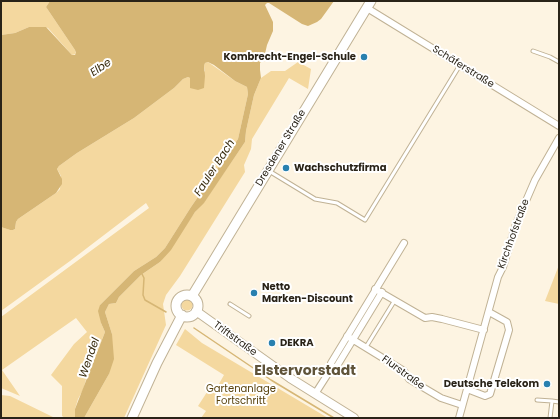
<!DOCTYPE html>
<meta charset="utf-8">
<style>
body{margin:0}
#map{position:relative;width:560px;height:419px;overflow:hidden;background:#fdf4e2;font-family:Poppins,sans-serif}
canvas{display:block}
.frame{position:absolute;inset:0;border:2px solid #292318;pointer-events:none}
</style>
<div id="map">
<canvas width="560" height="419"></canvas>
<div class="frame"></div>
</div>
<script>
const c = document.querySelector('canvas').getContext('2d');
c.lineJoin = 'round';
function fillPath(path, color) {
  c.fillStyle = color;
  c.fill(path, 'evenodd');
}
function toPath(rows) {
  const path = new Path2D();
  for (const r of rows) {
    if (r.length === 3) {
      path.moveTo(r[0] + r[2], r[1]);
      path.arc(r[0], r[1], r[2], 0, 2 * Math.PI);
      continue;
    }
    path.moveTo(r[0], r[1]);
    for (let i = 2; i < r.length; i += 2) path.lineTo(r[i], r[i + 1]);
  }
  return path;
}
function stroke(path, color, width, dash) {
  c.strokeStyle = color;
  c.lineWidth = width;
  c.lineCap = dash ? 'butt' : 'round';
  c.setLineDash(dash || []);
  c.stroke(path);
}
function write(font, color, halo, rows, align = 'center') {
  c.font = font + ' Poppins,sans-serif';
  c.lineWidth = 4;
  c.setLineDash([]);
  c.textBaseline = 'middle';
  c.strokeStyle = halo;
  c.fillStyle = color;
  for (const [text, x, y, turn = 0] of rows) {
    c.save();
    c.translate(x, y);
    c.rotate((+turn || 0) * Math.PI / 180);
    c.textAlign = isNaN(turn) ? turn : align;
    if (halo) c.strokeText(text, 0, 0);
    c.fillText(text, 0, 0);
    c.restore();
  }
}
fillPath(toPath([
 [1,1,50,1,46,7,75,50,76,54,72,55,48,28,44,27,29,27,15,33,1,35],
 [208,62,235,81,247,87,248,94,238,139,191,207,165,248,156,257,134,271,100,305,101,323,105,332,87,376,83,390,78,399,75,409,75,418,65,418,62,416,62,386,51,375,74,344,87,332,76,318,2,370,20,396,1,388,1,317,149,208,146,203,70,261,1,311,1,227,10,230,13,230,15,229,16,222,18,219,56,193,60,189,61,176,57,169,59,166,77,153,134,118,174,88,183,79,188,77,190,78,191,81,190,85,205,71,204,66,205,63],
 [298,62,311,69,308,89,289,78,252,139,251,149,244,165,245,172,180,276,166,295,163,304,166,325,124,418,84,418,109,374,112,334,105,312,109,304,116,303,119,297,141,275,160,262,195,212,204,202,245,142,246,131,254,95,261,78,271,71,285,71],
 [559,265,559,304,545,301],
 [187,305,5.5],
 [185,329,202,343,328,418,201,418,206,411,198,406,211,386,216,389,224,375,176,345],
 [1,395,10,396,55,418,1,418]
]), '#f4d89f');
fillPath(toPath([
 [50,1,334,1,321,19,317,22,308,26,302,24,269,3,267,3,265,5,273,22,273,31,267,45,264,58,260,63,260,70,261,78,254,95,246,131,245,142,204,203,195,212,171,250,160,262,141,275,119,297,116,303,109,304,105,312,112,334,114,359,109,374,84,418,75,418,75,409,105,332,101,323,98,311,100,305,134,271,156,257,165,248,191,207,238,139,248,94,247,87,235,81,214,65,208,62,205,63,204,66,205,76,204,88,198,90,190,88,190,78,188,77,183,79,174,88,134,118,77,153,59,166,57,169,62,179,62,184,56,193,18,219,16,222,15,229,13,230,10,230,1,227,1,35,15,33,29,27,46,27,72,55,75,55,76,53,75,50,46,7]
]), '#d6b675');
stroke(toPath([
 [142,274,144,278,143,295,145,300,166,312],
 [194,328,271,380,334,418]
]), '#d6b675', 1.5);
const service = toPath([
 [533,51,550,57,559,62],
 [269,171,315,199,337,203,365,220,460,65],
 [230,304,249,316],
 [366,347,395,300],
 [537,400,552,401],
 [550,418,552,401,559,402]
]);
const minor = toPath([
 [367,8,559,126],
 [375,289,425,318,432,317,442,319,484,330],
 [347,336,404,371,409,379,441,398,462,405],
 [331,369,337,366,382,292],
 [467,389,485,396,490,394,509,330,507,322,489,312],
 [315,394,331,369,331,363,404,243],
 [459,418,498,277,503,267,516,224,535,180,559,138]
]);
const secondary = toPath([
 [196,311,290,378,354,418]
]);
const primary = toPath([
 [187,306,11],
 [192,296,371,1],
 [132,418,157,363,182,315]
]);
stroke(service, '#c0b295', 5);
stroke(minor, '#c0b295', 8);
stroke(secondary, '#c0b295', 10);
stroke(primary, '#c0b295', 11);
stroke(service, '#fff', 3);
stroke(minor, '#fff', 6);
stroke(secondary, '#fff', 8);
stroke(primary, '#fff', 9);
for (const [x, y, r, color] of [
 [364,57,4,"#2880af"],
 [286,168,4,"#2880af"],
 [254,293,4,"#2880af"],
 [272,343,4,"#2880af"],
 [547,384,4,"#2880af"]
]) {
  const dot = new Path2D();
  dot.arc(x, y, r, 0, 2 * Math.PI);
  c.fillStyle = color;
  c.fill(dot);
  stroke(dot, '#fff', 1.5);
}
write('bold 10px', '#292318', '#fff', [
 ["Kombrecht-Engel-Schule",356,57,"right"],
 ["Wachschutzfirma",294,168],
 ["Netto",262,287],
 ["Marken-Discount",262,299],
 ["DEKRA",280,343],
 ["Deutsche Telekom",539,384,"right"]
], 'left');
write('10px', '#292318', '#fff', [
 ["Schäferstraße",463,67,32],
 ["Dresdener Straße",281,148,-59],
 ["Kirchhofstraße",514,234,-70],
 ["Triftstraße",235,339,36],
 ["Flurstraße",403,373,36]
]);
write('10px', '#58420e', '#fff', [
 ["Gartenanlage",241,389],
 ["Fortschritt",241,401]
]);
write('italic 11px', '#36290b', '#fff', [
 ["Elbe",101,68,-34],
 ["Fauler Bach",215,168,-57],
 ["Wendel",90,358,-71]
]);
write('bold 14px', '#5f5339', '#fff', [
 ["Elstervorstadt",305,371]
]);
</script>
